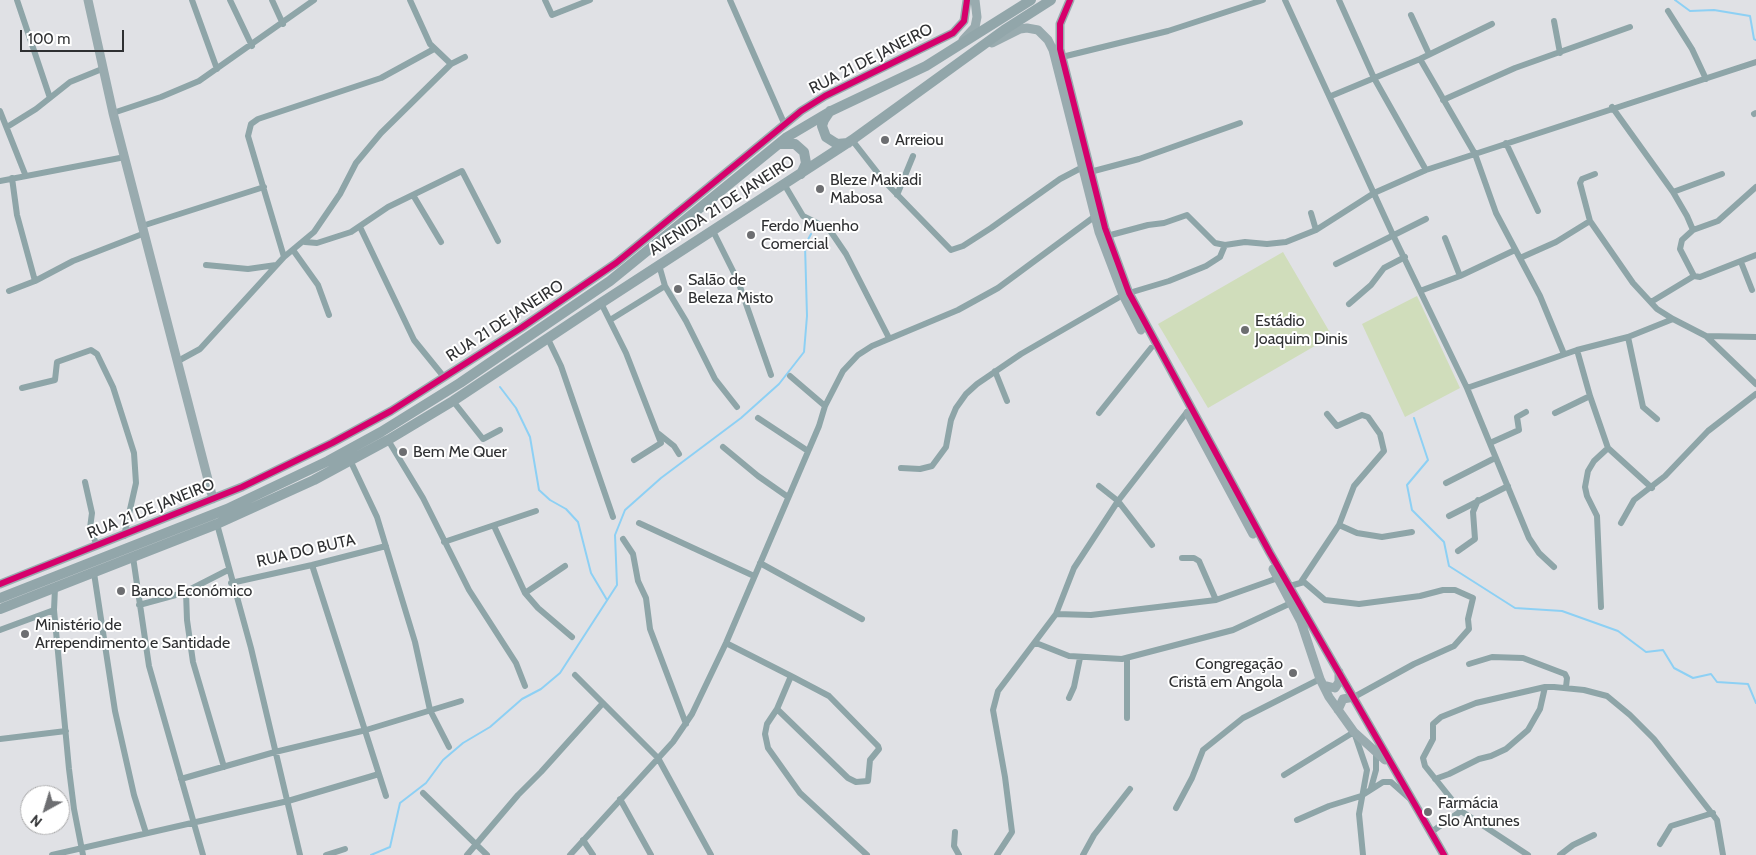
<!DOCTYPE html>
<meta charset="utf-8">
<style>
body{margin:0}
#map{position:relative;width:1756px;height:855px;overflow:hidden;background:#e0e1e5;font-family:Cabin,sans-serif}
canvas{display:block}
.north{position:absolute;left:20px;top:785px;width:50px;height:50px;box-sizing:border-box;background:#fff;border:1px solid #acacad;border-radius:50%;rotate:219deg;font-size:14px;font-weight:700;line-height:20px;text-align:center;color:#2f3032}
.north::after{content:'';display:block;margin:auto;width:18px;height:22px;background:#6d6e71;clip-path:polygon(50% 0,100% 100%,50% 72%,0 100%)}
.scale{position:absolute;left:20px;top:30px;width:104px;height:22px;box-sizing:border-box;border:2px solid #2f3032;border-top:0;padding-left:6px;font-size:15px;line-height:18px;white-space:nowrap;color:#2f3032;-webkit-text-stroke:4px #fff;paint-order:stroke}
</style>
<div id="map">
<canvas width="1756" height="855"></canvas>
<div class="north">N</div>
<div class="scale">100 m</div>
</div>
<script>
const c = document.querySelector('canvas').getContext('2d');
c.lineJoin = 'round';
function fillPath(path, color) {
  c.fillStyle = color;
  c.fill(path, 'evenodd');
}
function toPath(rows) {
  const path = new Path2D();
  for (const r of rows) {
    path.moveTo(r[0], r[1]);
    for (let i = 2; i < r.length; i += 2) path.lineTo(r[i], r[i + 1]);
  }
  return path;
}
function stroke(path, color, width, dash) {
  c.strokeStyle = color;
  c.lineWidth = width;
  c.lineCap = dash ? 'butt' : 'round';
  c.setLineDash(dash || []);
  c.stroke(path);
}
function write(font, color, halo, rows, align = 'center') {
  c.font = font + ' Cabin,sans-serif';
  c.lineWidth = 4;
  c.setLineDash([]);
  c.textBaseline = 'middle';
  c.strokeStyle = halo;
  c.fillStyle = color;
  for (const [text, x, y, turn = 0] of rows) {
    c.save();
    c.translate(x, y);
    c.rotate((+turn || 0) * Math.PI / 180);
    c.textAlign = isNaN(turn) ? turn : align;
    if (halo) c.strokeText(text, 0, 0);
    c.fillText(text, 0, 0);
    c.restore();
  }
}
fillPath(toPath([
 [1283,252,1332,336,1208,408,1158,324],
 [1417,296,1460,388,1405,417,1362,324]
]), '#d0ddbb');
stroke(toPath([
 [1675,0,1690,11,1714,10,1750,16,1754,39,1756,40],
 [500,387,516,408,530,437,539,490,550,500,566,509,578,522,591,573,607,600],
 [1414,418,1428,460,1407,485,1412,510,1444,542,1449,566,1515,608,1562,611,1618,631,1646,652,1663,650,1674,668,1693,678,1711,674,1717,682,1748,684,1756,703],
 [371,855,390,847,400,803,426,783,443,760,463,743,490,727,522,699,541,689,560,673,617,585,615,535,625,510,661,478,741,418,779,384,804,352,807,316,805,245,811,234]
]), '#8dd0f4', 2);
stroke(toPath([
 [17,0,50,98],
 [192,0,217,69],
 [230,0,252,46],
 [272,0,283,24],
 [410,0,430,44,451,64],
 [545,0,552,15,590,0],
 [730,0,784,123],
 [1285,0,1393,235,1467,388,1529,538,1539,553,1554,567],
 [1339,0,1374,78,1426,170],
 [1668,11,1692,49,1706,79],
 [1411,15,1429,54],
 [1554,21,1560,53],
 [1062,57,1168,31,1263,0],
 [1420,59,1475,154,1496,213,1540,296,1564,354],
 [1331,96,1420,59,1492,24],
 [1443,100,1515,68,1630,27],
 [1612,107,1673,192,1687,216,1693,230,1682,240,1680,249,1694,276],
 [0,111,25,174],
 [113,113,161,97,199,81,314,0],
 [1754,114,1756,113],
 [7,127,36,109,70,82,102,69],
 [852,140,884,181,951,250,963,246,991,228,1060,179,1081,168],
 [1506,143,1538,211],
 [1090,172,1139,159,1240,123],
 [12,178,17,215,35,281],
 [0,181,125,157],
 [784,184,803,216,829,229,846,254,889,338],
 [1673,192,1722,174],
 [413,195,441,242],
 [897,195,913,156],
 [1311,213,1316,230],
 [1590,221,1580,183,1582,179,1595,174],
 [142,226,264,187],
 [360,227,414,340,444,377],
 [1693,230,1718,221,1756,187],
 [713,231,738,281,771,375],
 [1107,236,1148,225,1164,223,1187,215,1215,243,1225,245,1245,242,1267,244,1286,242,1316,230,1374,193,1426,170,1756,62],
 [1445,238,1460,276],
 [305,242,317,243,351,232,388,207,462,171,498,241],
 [293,250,318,285,329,315],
 [284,257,248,136,251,124,258,119,381,78,434,49],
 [1520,258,1556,242,1590,221,1633,283,1657,309,1673,319],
 [1741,262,1752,290],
 [1336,264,1426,219],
 [206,265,248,269,276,265],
 [659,265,665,286,686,321,715,379,737,407],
 [9,291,35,281,73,261,145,233],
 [1420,291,1460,276,1515,250],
 [1129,293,1169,281,1206,266,1220,257,1225,245],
 [1651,302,1694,276,1700,277,1756,255],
 [601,303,626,353,661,443,634,460],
 [1349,304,1371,285,1384,268,1405,257],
 [610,320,665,286],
 [1706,336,1756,337],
 [1628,337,1643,407,1657,419],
 [548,339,561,366,613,517],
 [1577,350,1590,396,1608,448,1594,461,1588,471,1585,487,1587,496,1597,516,1601,607],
 [178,361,200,349,284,257,314,232,340,194,356,163,381,133,451,64,465,57],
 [995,371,1007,401],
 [790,376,825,406],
 [22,388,55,380,57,362,91,350,97,354,113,387,134,453,136,483,124,536],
 [1467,388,1577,350,1628,337,1673,319,1706,336,1756,384],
 [453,401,483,439,500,430],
 [1099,413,1151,348],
 [1555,413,1590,396],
 [758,418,808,451],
 [659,434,674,446,679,454],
 [388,440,423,498,469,590,516,663,525,686],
 [1490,443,1519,430,1517,417,1526,412],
 [723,447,758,476,788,497],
 [1608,448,1652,488],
 [350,460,377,517,415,642,430,710,449,747],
 [901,468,920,469,932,466,946,447,951,420,956,408,966,394,977,384,1021,354,1123,295],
 [85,482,92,513,90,528,97,546],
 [1446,483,1495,458],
 [1099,486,1118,501,1152,545],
 [1449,516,1508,486],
 [639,523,754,576],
 [1621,523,1634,500,1665,476,1708,431,1756,394],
 [217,524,251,648,300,855],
 [1339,525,1357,533,1382,537,1412,532],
 [494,526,525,593,538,608,572,637],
 [623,539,633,554,638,581,646,598,650,629,686,724],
 [444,542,536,511],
 [1458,551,1475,539,1473,512,1478,500],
 [133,557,149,666,203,855],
 [1182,558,1194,558,1199,561,1216,600],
 [760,563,862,619],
 [312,565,386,796],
 [94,573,115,711,134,795,146,833],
 [1301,582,1339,525,1354,486,1384,451,1380,434,1368,417,1362,415,1337,426,1327,414],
 [231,583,312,565,386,546],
 [1290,586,1304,582,1325,600,1359,604,1420,596,1443,590,1455,590,1473,598,1468,619,1469,629,1454,646,1414,664,1354,697],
 [55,588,54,610,69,769,74,809,83,855],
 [186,592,187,620,193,662,224,767],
 [525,593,565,566],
 [139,605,183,593,228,570],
 [1056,614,1091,615,1216,600,1278,578],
 [0,630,54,610],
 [726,643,791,676,777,709,767,724,765,734,768,748,800,793,867,855],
 [1036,643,1069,656,1122,659,1233,630,1291,603],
 [1469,664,1492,657,1523,658,1565,674,1567,678,1566,687],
 [575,675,658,758,711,855],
 [1069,698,1074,687,1080,658],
 [777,709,848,778,856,782,868,781,870,760,879,749,878,746,829,696,791,676],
 [1127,718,1127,658],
 [0,739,66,731],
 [1284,775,1354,732,1367,770,1359,814,1363,855],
 [181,779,275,752,366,730,461,701],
 [1435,779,1449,774,1479,759,1491,756,1506,749,1528,730,1540,709,1545,687],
 [1371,788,1376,770,1376,750],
 [423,793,487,855],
 [620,799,651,855],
 [1176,808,1192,778,1203,750,1243,718,1320,679],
 [1297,820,1329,806,1361,796,1383,782,1391,782,1409,798],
 [955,832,954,846,959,855],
 [1430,833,1461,811],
 [583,840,593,855],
 [1660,844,1671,826,1713,813],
 [52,855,288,801,379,774],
 [326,855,345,849],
 [467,855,518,795,541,772,603,703],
 [570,855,673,742,692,714,726,643,819,426,825,406,843,371,858,355,872,346,958,310,998,288,1094,217],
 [997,855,1012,832,1005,777,993,710,998,691,1056,614,1074,568,1118,501,1187,412],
 [1083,855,1094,835,1130,789],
 [1528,855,1461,811,1425,766,1423,758,1433,739,1433,724,1441,717,1476,703,1545,687,1554,687,1584,690,1607,696,1630,715,1654,739,1717,820,1723,855],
 [1560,855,1573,845,1594,835]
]), '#8ea5a8', 6);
stroke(toPath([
 [88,0,113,113,213,499],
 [1070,0,1060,24,1060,49,1105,228,1129,293,1270,553,1444,855],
 [963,40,975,27,977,17,975,0],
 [992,43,1020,29,1027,28,1038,30,1048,40,1053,50,1099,232,1123,295,1141,330],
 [1188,413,1253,534],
 [1273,569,1301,622,1320,679,1329,697,1354,732,1385,760],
 [0,584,242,487,332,443,391,411,521,328,616,263,801,111,825,96,953,33,964,21,967,0],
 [1323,685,1335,688,1339,682,1339,672],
 [1338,710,1343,699,1354,697]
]), '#99abaf', 9);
stroke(toPath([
 [830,111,824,120,822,126,826,137,837,144,848,143],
 [779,144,795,144,804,152,806,163,801,174],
 [0,598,227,509,328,461,381,432,460,383,610,281,787,137,831,111,926,66,1031,0],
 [0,609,217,524,314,480,388,440,453,401,601,303,852,140,1004,30,1051,0]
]), '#92a6aa', 10);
stroke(toPath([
 [1070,0,1060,24,1060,49,1105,228,1129,293,1270,553,1444,855],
 [0,584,242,487,332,443,391,411,521,328,616,263,801,111,825,96,953,33,964,21,967,0]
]), '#d6006c', 6);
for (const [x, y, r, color] of [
 [885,140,5,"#6d6e71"],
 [820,189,5,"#6d6e71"],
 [751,235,5,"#6d6e71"],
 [678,289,5,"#6d6e71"],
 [1245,330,5,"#6d6e71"],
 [403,452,5,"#6d6e71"],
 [121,591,5,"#6d6e71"],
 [25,634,5,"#6d6e71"],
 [1293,673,5,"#6d6e71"],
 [1428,812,5,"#6d6e71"]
]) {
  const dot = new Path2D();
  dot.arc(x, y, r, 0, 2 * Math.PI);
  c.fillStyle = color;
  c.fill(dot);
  stroke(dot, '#fff', 2);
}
write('16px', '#2f3032', '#fff', [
 ["RUA 21 DE JANEIRO",871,59,-27],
 ["AVENIDA 21 DE JANEIRO",722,206,-33],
 ["RUA 21 DE JANEIRO",505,321,-33],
 ["RUA 21 DE JANEIRO",151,509,-22],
 ["RUA DO BUTA",306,551,-13]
]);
write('16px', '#2f3032', '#fff', [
 ["Arreiou",895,140],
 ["Bleze Makiadi",830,180],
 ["Mabosa",830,198],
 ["Ferdo Muenho",761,226],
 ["Comercial",761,244],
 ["Salão de",688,280],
 ["Beleza Misto",688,298],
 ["Estádio",1255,321],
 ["Joaquim Dinis",1255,339],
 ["Bem Me Quer",413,452],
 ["Banco Económico",131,591],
 ["Ministério de",35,625],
 ["Arrependimento e Santidade",35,643],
 ["Congregação",1283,664,"right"],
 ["Cristã em Angola",1283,682,"right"],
 ["Farmácia",1438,803],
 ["Slo Antunes",1438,821]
], 'left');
</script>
